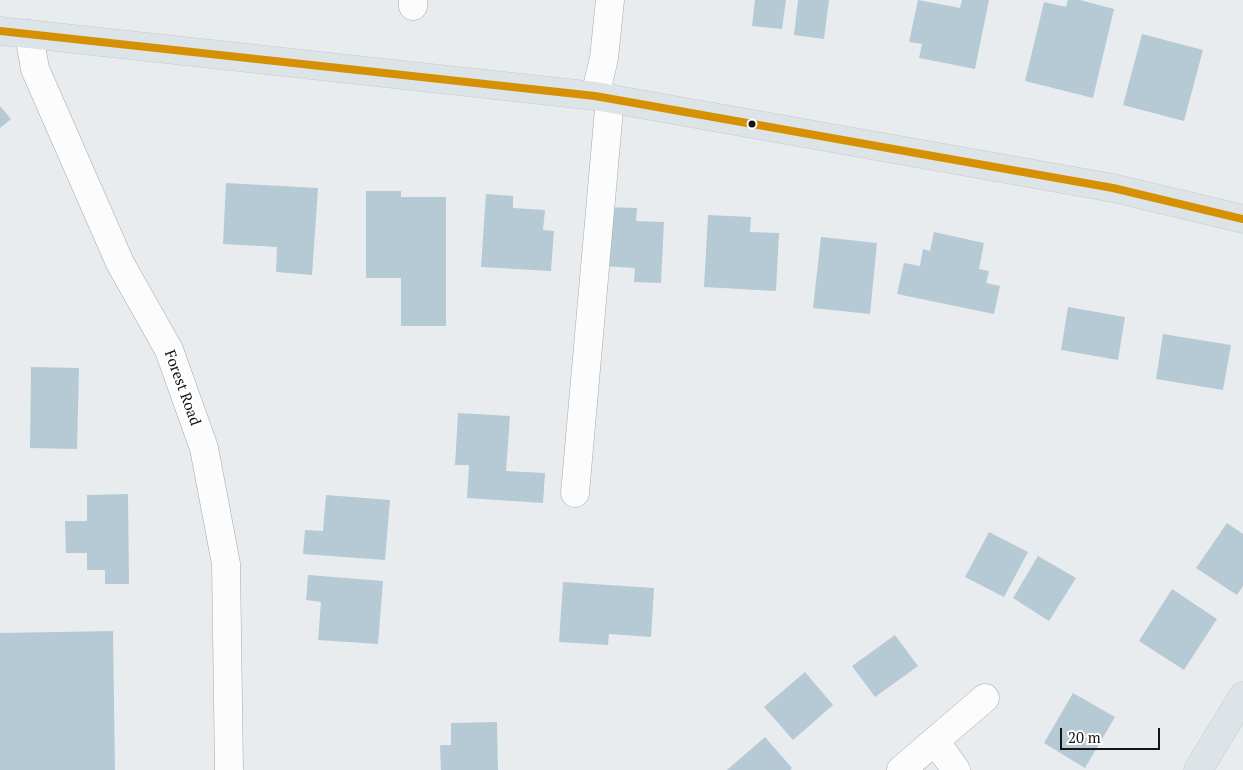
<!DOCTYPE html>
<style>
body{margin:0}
#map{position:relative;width:1243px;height:770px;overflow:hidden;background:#e9ecee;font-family:"PT Serif",serif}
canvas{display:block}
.scale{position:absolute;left:1060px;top:728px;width:100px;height:22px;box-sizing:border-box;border:2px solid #131516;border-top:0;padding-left:6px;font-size:15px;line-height:18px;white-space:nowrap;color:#131516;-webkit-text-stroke:4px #fff;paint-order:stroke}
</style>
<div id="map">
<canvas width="1243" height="770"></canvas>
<div class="scale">20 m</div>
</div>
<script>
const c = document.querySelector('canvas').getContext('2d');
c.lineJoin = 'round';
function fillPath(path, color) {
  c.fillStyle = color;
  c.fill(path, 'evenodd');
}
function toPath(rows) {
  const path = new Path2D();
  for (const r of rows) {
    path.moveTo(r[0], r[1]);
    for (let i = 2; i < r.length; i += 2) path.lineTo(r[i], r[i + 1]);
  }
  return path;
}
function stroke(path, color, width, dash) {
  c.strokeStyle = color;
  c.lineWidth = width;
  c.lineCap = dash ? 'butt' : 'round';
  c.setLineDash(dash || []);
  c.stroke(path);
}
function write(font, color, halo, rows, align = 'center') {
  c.font = font + ' "PT Serif",serif';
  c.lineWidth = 5;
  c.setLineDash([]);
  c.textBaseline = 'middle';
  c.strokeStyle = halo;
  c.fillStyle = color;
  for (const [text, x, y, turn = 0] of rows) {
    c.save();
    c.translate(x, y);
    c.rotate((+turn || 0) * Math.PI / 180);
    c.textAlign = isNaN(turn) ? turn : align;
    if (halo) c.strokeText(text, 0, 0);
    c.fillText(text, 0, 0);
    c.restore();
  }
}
fillPath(toPath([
 [755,0,786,0,782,29,752,26],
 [798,0,829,0,824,39,794,35],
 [918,0,960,8,962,0,989,0,975,69,919,58,922,44,909,42],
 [1068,0,1080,0,1114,9,1093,98,1025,81,1044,2,1066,7],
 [1142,34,1203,50,1184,121,1123,105],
 [0,106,11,119,0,128],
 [226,183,318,188,312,275,276,272,277,247,223,244],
 [366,191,401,191,401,197,446,197,446,326,401,326,401,278,366,278],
 [486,194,513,196,513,208,545,210,543,230,554,231,551,271,481,267],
 [605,207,637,208,636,221,664,222,661,283,634,282,635,268,602,266],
 [708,215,751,217,750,232,779,233,776,291,704,287],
 [934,232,984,243,979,269,989,271,986,283,1000,286,994,314,897,294,904,263,920,266,923,249,930,251],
 [821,237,877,243,870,314,813,308],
 [1068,307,1125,317,1118,360,1061,350],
 [1163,334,1231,345,1223,390,1156,379],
 [31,367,79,368,77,449,30,448],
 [458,413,510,416,506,471,545,473,543,503,467,498,469,465,455,465],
 [128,494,129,584,105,584,105,570,87,570,87,553,66,553,65,521,87,521,87,495],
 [326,495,390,500,385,560,303,554,305,530,323,531],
 [1227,523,1243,534,1243,586,1237,595,1196,568],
 [989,532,1028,552,1004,597,965,577],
 [1038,556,1076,578,1049,621,1013,598],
 [308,575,383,581,378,644,318,640,321,602,306,600],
 [563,582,654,588,651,637,609,634,608,645,559,642],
 [1172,589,1217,619,1184,670,1139,641],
 [113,631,115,770,0,770,0,633],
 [895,635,918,666,875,697,852,666],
 [805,672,833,705,793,740,764,707],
 [1073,693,1115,717,1085,768,1044,743],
 [497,722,498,770,441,770,440,745,451,745,451,723],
 [765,737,792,768,790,770,727,770]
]), '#b5cad5');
const minor = toPath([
 [413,6,413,0],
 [29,34,35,69,120,263,169,350,204,448,226,564,229,770],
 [595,96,604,58,610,0],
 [575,493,610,98],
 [935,741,956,770],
 [901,770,985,698]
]);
const major = toPath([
 [0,31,595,96,1113,188,1243,219],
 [1198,770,1243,696]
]);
stroke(minor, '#a6a8a9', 29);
stroke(major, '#c8c9ca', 29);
stroke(minor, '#fcfcfc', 28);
stroke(major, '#dce4e7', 28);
stroke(toPath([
 [0,31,595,96,1113,188,1243,219]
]), '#d59003', 8);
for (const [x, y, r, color] of [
 [752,124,4.5,"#131516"]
]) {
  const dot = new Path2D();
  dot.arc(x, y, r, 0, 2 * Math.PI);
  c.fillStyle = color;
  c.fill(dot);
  stroke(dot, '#fff', 2);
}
write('15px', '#131516', '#fff', [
 ["Forest Road",182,388,70]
]);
</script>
